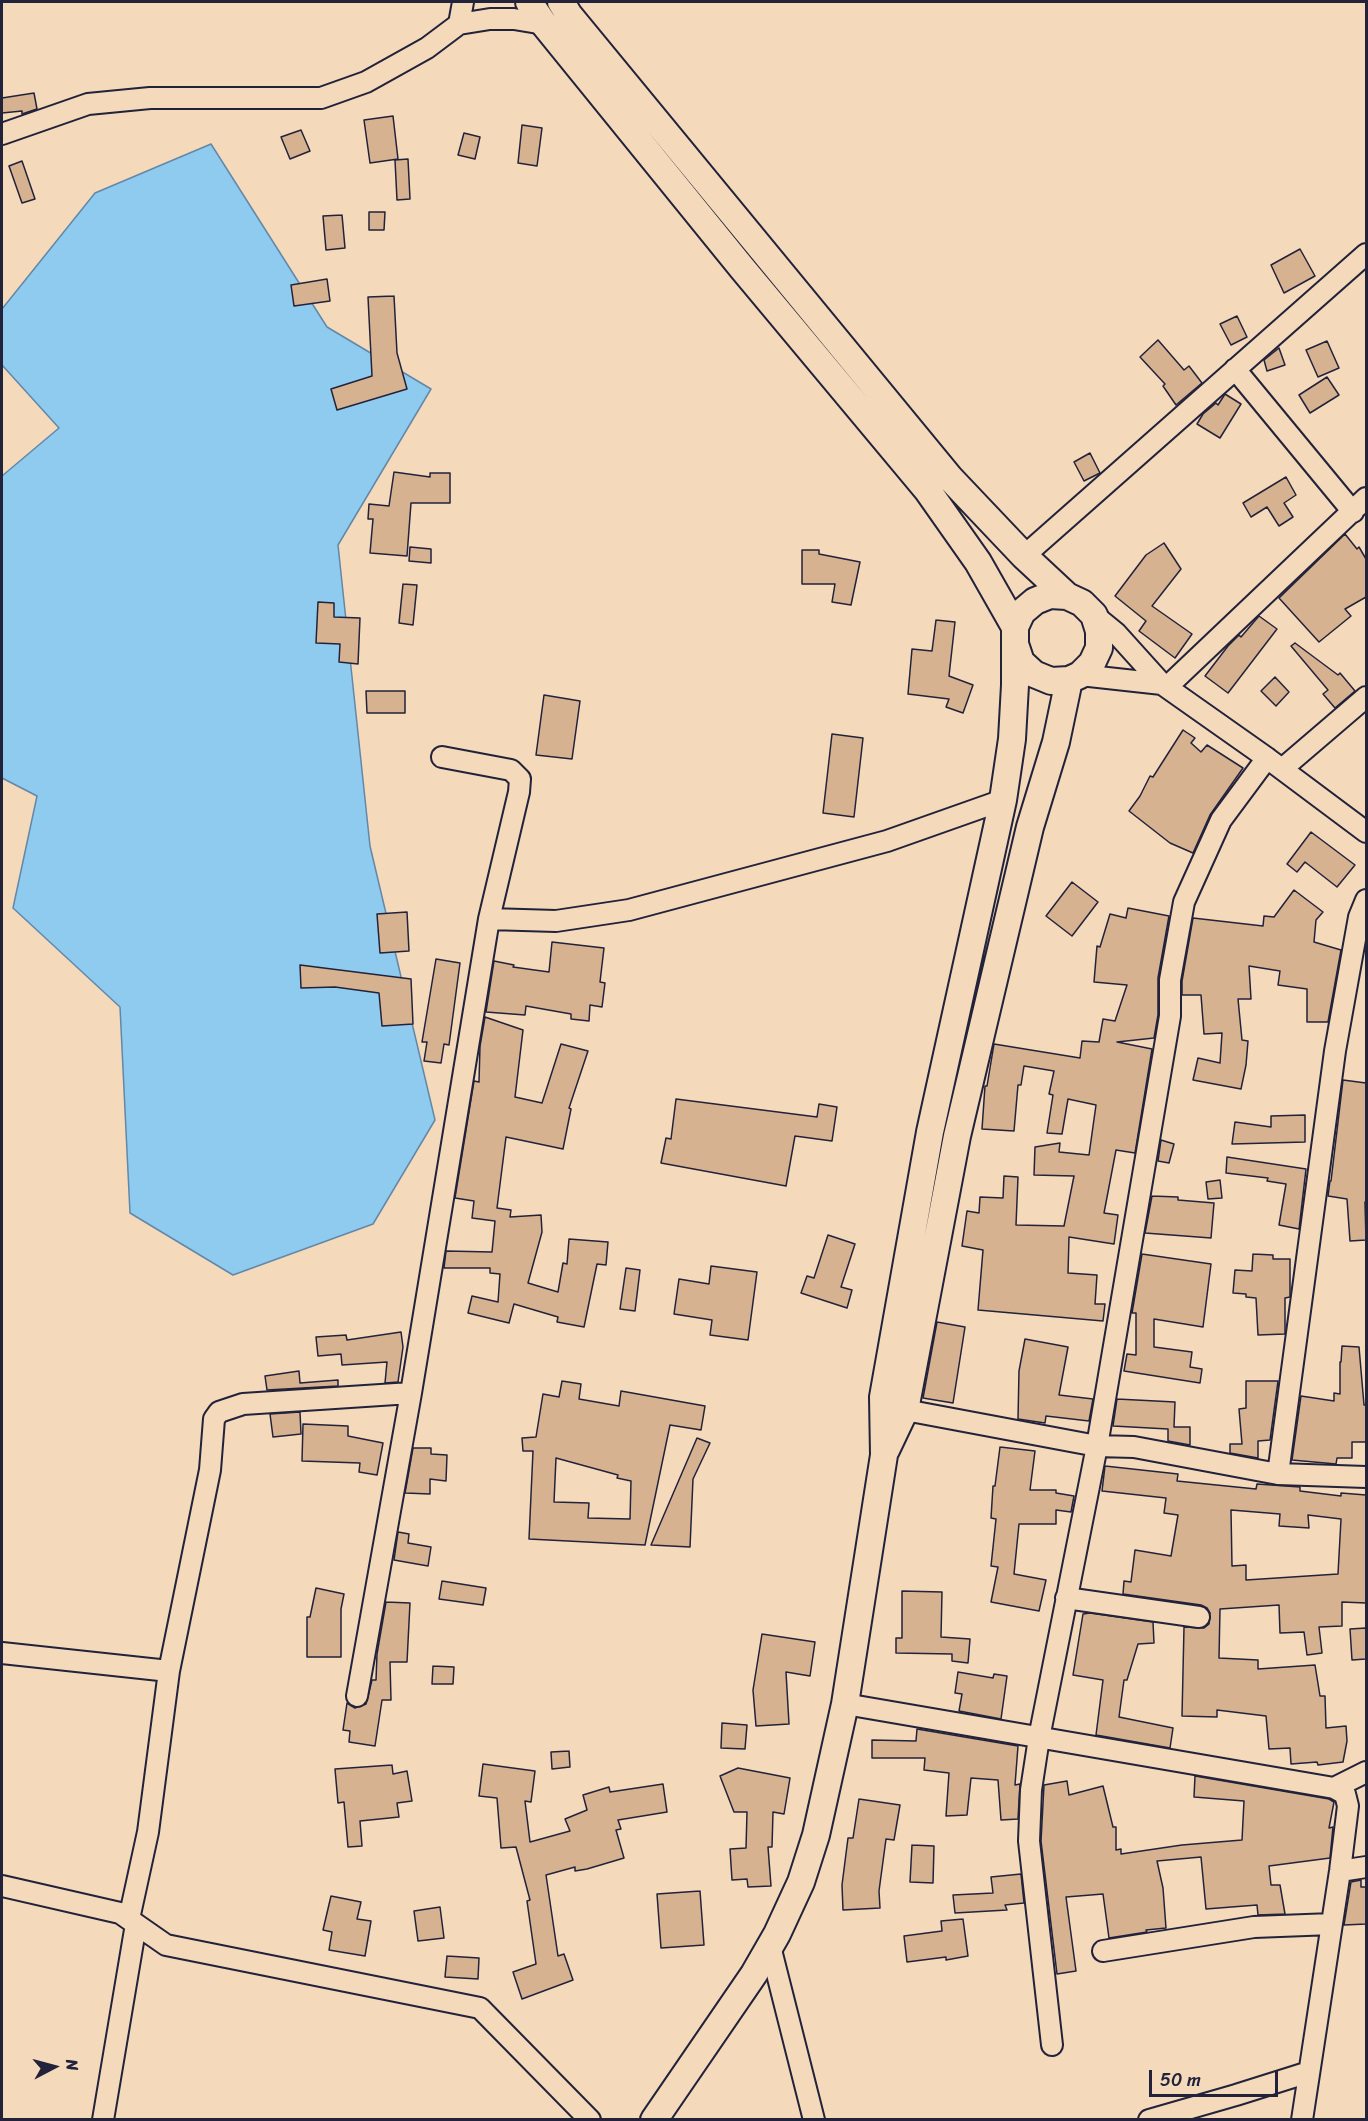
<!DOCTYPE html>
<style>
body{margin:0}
#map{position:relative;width:1368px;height:2121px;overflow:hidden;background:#f4d9bb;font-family:Sriracha,sans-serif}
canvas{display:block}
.frame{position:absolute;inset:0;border:3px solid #22223b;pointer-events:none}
.north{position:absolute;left:24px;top:2037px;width:60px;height:60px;-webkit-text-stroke:4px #f4d9bb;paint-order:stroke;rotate:84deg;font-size:16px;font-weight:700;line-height:24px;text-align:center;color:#22223b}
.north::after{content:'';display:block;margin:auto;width:21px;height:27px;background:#22223b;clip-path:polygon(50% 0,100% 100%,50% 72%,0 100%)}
.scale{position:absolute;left:1149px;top:2070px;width:129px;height:27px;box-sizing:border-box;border:3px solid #22223b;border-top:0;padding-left:8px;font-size:18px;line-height:21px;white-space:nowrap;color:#22223b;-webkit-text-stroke:4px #f4d9bb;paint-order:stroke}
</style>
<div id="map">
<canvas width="1368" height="2121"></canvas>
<div class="frame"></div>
<div class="north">N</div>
<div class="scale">50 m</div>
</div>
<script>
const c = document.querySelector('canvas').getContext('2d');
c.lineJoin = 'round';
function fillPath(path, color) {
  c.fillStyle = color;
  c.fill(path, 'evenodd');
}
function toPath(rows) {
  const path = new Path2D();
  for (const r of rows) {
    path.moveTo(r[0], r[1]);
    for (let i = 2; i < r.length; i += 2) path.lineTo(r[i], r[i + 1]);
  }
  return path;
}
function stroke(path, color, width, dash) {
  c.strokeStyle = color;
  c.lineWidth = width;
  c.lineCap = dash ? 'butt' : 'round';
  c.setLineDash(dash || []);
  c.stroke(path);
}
const water = toPath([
 [211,144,327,327,431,389,338,545,370,846,435,1120,373,1224,233,1275,130,1213,120,1007,13,908,37,796,2,778,2,476,59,428,2,365,2,309,95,193,211,144]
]);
fillPath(water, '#8fcbef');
stroke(water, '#6387a7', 1.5);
const building = toPath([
 [34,93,37,109,22,114,22,111,2,113,2,98,34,93],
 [393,116,398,159,370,163,364,120,393,116],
 [522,125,542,128,537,166,518,163,522,125],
 [301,130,310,151,290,159,281,137,301,130],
 [464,133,480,137,475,159,458,155,464,133],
 [408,159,410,199,397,200,395,160,408,159],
 [22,161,35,199,22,203,9,166,22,161],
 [369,212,385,212,384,230,369,230,369,212],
 [342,215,345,248,326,250,323,216,342,215],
 [1300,249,1315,276,1284,293,1271,265,1300,249],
 [327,279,330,301,294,306,291,285,327,279],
 [394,296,397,353,407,389,337,410,331,389,372,376,368,297,394,296],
 [1237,316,1247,337,1231,345,1220,324,1237,316],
 [1158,340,1184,370,1189,366,1202,383,1176,405,1163,386,1165,384,1140,357,1158,340],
 [1327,341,1339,368,1318,377,1306,350,1327,341],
 [1279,348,1285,365,1267,371,1264,360,1279,348],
 [1327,377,1339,395,1310,413,1299,395,1327,377],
 [1225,394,1241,404,1220,438,1197,424,1203,414,1216,403,1218,405,1225,394],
 [1090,453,1100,473,1084,481,1074,462,1090,453],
 [394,472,430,477,430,473,450,473,450,503,411,503,407,556,370,553,373,519,368,519,369,504,389,506,394,472],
 [1286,477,1296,495,1284,503,1293,517,1279,526,1267,507,1251,517,1243,503,1286,477],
 [1345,534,1357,549,1359,547,1366,559,1366,597,1345,609,1351,616,1319,642,1279,598,1345,534],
 [1164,543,1181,569,1152,606,1192,634,1175,658,1139,631,1146,621,1115,596,1146,555,1164,543],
 [410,547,431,549,431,563,409,561,410,547],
 [802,550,819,550,819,554,860,562,851,605,832,602,835,584,802,584,802,550],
 [403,584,417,585,413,625,399,623,403,584],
 [318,602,334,603,334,617,360,618,358,664,339,662,340,644,316,643,318,602],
 [1259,616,1277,629,1228,693,1205,676,1228,646,1239,635,1241,637,1259,616],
 [936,620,955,622,949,676,973,685,963,713,946,707,949,699,908,694,912,649,932,651,936,620],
 [1295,643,1338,675,1340,673,1355,691,1335,708,1323,694,1328,690,1291,646,1295,643],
 [1275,677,1289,692,1276,706,1261,691,1275,677],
 [366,691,405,691,405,713,367,713,366,691],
 [544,695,580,701,572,759,536,755,544,695],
 [1183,730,1195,738,1191,743,1201,752,1207,745,1243,768,1210,815,1193,853,1170,843,1129,811,1140,796,1150,776,1153,777,1183,730],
 [832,734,863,738,854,817,823,813,832,734],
 [1311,832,1355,865,1337,887,1305,862,1297,872,1287,864,1311,832],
 [1072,882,1098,902,1072,936,1046,916,1072,882],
 [1294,890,1323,912,1316,920,1314,942,1341,950,1328,1022,1307,1022,1307,989,1278,985,1280,971,1249,966,1251,999,1238,999,1242,1040,1248,1041,1246,1065,1241,1089,1193,1080,1198,1058,1220,1063,1222,1033,1204,1034,1201,995,1182,995,1182,981,1193,918,1263,926,1264,916,1274,917,1294,890],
 [1128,908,1169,916,1158,978,1158,1015,1154,1038,1117,1042,1152,1049,1135,1153,1116,1150,1104,1213,1118,1215,1114,1244,1069,1237,1068,1273,1097,1275,1095,1304,1105,1304,1103,1321,978,1310,983,1250,962,1246,967,1211,979,1213,980,1197,1003,1198,1004,1176,1018,1177,1016,1225,1064,1226,1074,1176,1034,1175,1035,1147,1060,1143,1059,1152,1089,1155,1096,1105,1068,1099,1062,1134,1047,1133,1053,1095,1049,1094,1054,1071,1024,1066,1021,1085,1018,1085,1014,1131,982,1129,985,1086,987,1086,994,1044,1080,1058,1082,1041,1099,1042,1103,1019,1115,1021,1127,985,1094,982,1097,946,1100,947,1110,914,1126,918,1128,908],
 [407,912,409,951,380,953,377,914,407,912],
 [552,942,604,948,600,982,605,983,602,1007,590,1005,589,1021,571,1019,571,1014,526,1006,525,1015,486,1012,494,961,514,965,513,967,549,972,552,942],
 [436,959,460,963,449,1045,444,1044,441,1063,424,1061,427,1042,422,1042,436,959],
 [300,965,411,979,413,1024,382,1026,379,993,335,987,301,988,300,965],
 [485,1017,523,1030,515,1097,542,1103,561,1044,588,1051,569,1108,571,1109,563,1149,506,1137,497,1208,511,1210,510,1217,541,1215,542,1232,528,1283,558,1292,563,1263,567,1264,569,1239,608,1242,606,1265,597,1264,584,1327,557,1322,558,1317,514,1304,509,1323,468,1313,472,1296,498,1302,500,1274,490,1273,490,1268,444,1268,446,1251,492,1252,495,1221,472,1218,474,1201,455,1198,474,1081,479,1082,480,1046,485,1017],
 [1343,1080,1366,1083,1366,1202,1365,1202,1366,1240,1350,1241,1347,1199,1328,1196,1330,1181,1331,1181,1343,1080],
 [676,1099,817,1117,819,1104,837,1107,832,1141,795,1136,786,1186,661,1163,666,1138,671,1139,676,1099],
 [1305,1115,1305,1142,1232,1144,1235,1122,1271,1127,1271,1116,1305,1115],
 [1161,1140,1174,1144,1169,1163,1158,1161,1161,1140],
 [1227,1157,1306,1169,1299,1229,1279,1225,1286,1184,1267,1181,1268,1178,1226,1173,1227,1157],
 [1220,1180,1222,1198,1208,1199,1206,1182,1220,1180],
 [1152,1196,1178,1197,1178,1200,1214,1203,1211,1238,1145,1233,1152,1196],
 [828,1235,855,1244,841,1287,852,1290,847,1308,801,1293,807,1276,814,1278,828,1235],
 [1142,1254,1211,1264,1203,1327,1154,1319,1154,1347,1192,1352,1190,1367,1202,1369,1200,1383,1124,1371,1127,1354,1136,1355,1136,1313,1132,1313,1142,1254],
 [1253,1254,1273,1255,1273,1259,1290,1259,1290,1297,1285,1298,1285,1334,1258,1335,1256,1298,1246,1297,1246,1294,1233,1293,1235,1270,1252,1271,1253,1254],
 [711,1266,757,1272,748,1340,710,1335,712,1320,674,1314,679,1279,709,1284,711,1266],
 [626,1268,640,1270,635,1311,620,1309,626,1268],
 [937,1322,965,1327,953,1403,923,1398,937,1322],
 [401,1332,403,1347,398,1382,385,1383,387,1362,342,1365,341,1354,318,1356,316,1337,346,1335,347,1340,401,1332],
 [1025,1339,1068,1347,1059,1395,1093,1399,1089,1421,1046,1416,1045,1423,1018,1419,1019,1371,1025,1339],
 [1342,1346,1359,1347,1364,1405,1366,1405,1366,1442,1352,1442,1352,1458,1337,1458,1336,1464,1292,1460,1301,1396,1334,1401,1334,1393,1340,1394,1340,1362,1341,1362,1342,1346],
 [299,1371,300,1383,338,1380,338,1386,267,1390,265,1376,299,1371],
 [562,1381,581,1384,579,1399,619,1406,621,1391,705,1406,701,1430,670,1425,645,1545,529,1539,533,1451,523,1451,522,1438,536,1437,543,1394,559,1397,562,1381],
 [556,1458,618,1475,617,1478,631,1481,630,1519,588,1518,589,1503,554,1502,556,1458],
 [1246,1381,1278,1381,1270,1440,1258,1441,1258,1458,1230,1453,1230,1444,1242,1444,1239,1409,1246,1408,1246,1381],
 [1117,1399,1175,1402,1174,1427,1190,1427,1190,1445,1168,1441,1168,1429,1113,1426,1117,1399],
 [300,1412,301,1434,273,1437,270,1414,300,1412],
 [303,1424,348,1426,348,1436,383,1443,377,1475,359,1472,360,1463,302,1461,303,1424],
 [697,1438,710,1443,693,1479,690,1547,651,1545,697,1438],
 [1000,1447,1035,1451,1030,1490,1056,1490,1056,1493,1074,1496,1071,1512,1056,1510,1056,1524,1019,1524,1014,1574,1046,1580,1039,1611,991,1602,998,1567,991,1566,996,1519,991,1518,993,1486,995,1486,1000,1447],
 [413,1448,431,1448,431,1454,447,1455,446,1481,430,1479,430,1494,405,1493,413,1448],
 [1105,1466,1178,1474,1177,1481,1256,1489,1257,1484,1300,1487,1300,1491,1341,1496,1341,1493,1366,1495,1366,1603,1342,1602,1342,1626,1319,1627,1322,1653,1307,1655,1304,1632,1280,1633,1279,1605,1220,1609,1219,1658,1258,1660,1258,1669,1315,1665,1320,1696,1325,1696,1326,1728,1346,1726,1347,1741,1343,1762,1318,1765,1317,1762,1291,1764,1290,1748,1269,1749,1266,1716,1217,1710,1217,1717,1182,1716,1184,1627,1204,1628,1209,1624,1210,1613,1207,1608,1201,1605,1123,1594,1124,1581,1131,1582,1135,1550,1171,1556,1178,1515,1164,1513,1166,1498,1102,1491,1105,1466],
 [1231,1510,1280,1514,1279,1526,1309,1528,1308,1515,1341,1519,1338,1574,1246,1580,1246,1565,1232,1566,1231,1510],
 [398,1532,409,1534,408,1543,431,1547,428,1566,394,1560,398,1532],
 [442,1581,486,1588,483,1605,439,1599,442,1581],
 [316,1588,344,1594,341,1609,341,1657,307,1657,307,1617,310,1617,316,1588],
 [902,1591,942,1592,941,1637,970,1639,968,1663,952,1661,952,1654,896,1653,896,1638,902,1638,902,1591],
 [386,1602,410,1603,407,1662,390,1662,391,1700,382,1700,375,1746,349,1742,350,1731,343,1730,347,1703,355,1708,366,1704,372,1680,376,1680,377,1654,386,1602],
 [1090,1613,1153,1622,1154,1643,1138,1644,1127,1680,1124,1680,1119,1717,1173,1728,1170,1748,1096,1735,1103,1680,1073,1675,1083,1614,1090,1613],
 [1366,1628,1366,1659,1352,1660,1350,1629,1366,1628],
 [762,1634,815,1642,810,1676,786,1672,789,1724,756,1726,753,1690,762,1634],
 [433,1666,454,1667,453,1684,432,1684,433,1666],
 [958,1672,993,1678,994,1674,1007,1676,1001,1719,959,1711,962,1694,955,1693,958,1672],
 [722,1723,747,1725,745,1749,721,1748,722,1723],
 [917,1729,1018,1746,1015,1785,1020,1784,1018,1819,1001,1820,998,1780,971,1778,967,1815,946,1816,949,1773,924,1770,925,1758,872,1758,872,1740,916,1741,917,1729],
 [569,1751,570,1767,552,1769,551,1752,569,1751],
 [483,1764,535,1771,531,1802,525,1801,530,1842,570,1831,565,1819,587,1810,583,1795,609,1787,610,1792,663,1784,667,1812,618,1820,621,1829,616,1830,624,1858,587,1869,575,1871,575,1867,546,1875,558,1956,564,1954,573,1980,522,1999,513,1972,536,1964,527,1901,530,1900,516,1847,501,1848,497,1798,479,1796,483,1764],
 [392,1765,393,1774,407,1771,412,1801,397,1803,399,1817,360,1821,362,1846,348,1847,344,1802,338,1803,335,1769,392,1765],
 [738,1768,790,1778,784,1814,773,1812,772,1847,768,1847,771,1886,748,1887,747,1879,732,1880,730,1849,746,1848,747,1812,734,1812,720,1776,738,1768],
 [1195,1776,1329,1799,1334,1802,1329,1828,1333,1827,1330,1858,1269,1866,1271,1885,1280,1885,1285,1914,1258,1915,1257,1905,1206,1909,1201,1857,1157,1861,1163,1888,1166,1928,1146,1930,1147,1932,1109,1938,1103,1894,1066,1897,1076,1971,1057,1974,1041,1841,1044,1785,1067,1781,1069,1795,1103,1786,1113,1827,1116,1827,1116,1850,1121,1849,1121,1854,1182,1845,1242,1840,1244,1801,1194,1797,1195,1776],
 [859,1799,900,1805,894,1840,886,1839,879,1891,880,1908,843,1910,842,1885,848,1838,853,1838,859,1799],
 [912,1845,934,1846,933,1883,910,1882,912,1845],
 [1021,1874,1024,1903,1005,1905,1007,1910,955,1913,953,1895,993,1893,991,1877,1021,1874],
 [1361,1880,1361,1887,1366,1887,1366,1924,1344,1925,1351,1882,1361,1880],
 [700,1891,704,1945,661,1948,657,1894,700,1891],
 [331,1896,361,1902,357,1919,371,1921,365,1956,329,1950,332,1932,323,1930,331,1896],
 [440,1907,444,1938,418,1941,414,1911,440,1907],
 [963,1919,968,1956,946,1960,946,1957,907,1962,904,1936,942,1931,941,1921,963,1919],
 [447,1956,479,1958,478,1979,445,1977,447,1956]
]);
fillPath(building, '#d7b290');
stroke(building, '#22223b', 1.5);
const minor = toPath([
 [459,24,463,2],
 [2,134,88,104,150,98,321,98,366,82,427,48,459,24,490,19,514,19,544,24],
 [1235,369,1353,512],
 [1024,556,1366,254],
 [1094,615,1116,633,1162,684,1267,758,1366,832],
 [1080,675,1162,684],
 [1168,686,1366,498],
 [1282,769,1366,697],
 [489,919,556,921,629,910,887,841,1003,800],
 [905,1410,1097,1446,1134,1447,1278,1474,1366,1477],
 [1278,1474,1335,1051,1359,917,1366,900],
 [1066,1598,1199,1617],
 [2,1653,169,1671],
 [357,1696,411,1393,489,919,519,792,520,779,511,770,442,757],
 [845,1704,1334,1788,1345,1794,1348,1806,1340,1871,1302,2120],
 [1334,1788,1366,1772],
 [1340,1871,1366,1867],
 [2,1886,120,1913,166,1945,480,2008,590,2120],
 [129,1919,148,1832,169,1671,210,1470,214,1419,219,1412,243,1404,411,1393],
 [770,1946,814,2120],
 [1103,1951,1254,1927,1332,1924],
 [1052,2045,1029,1841,1031,1790,1039,1738,1097,1446,1170,1016,1170,980,1184,902,1221,820,1267,758],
 [103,2120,136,1924],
 [1149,2120,1236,2095,1309,2072]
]);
const major = toPath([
 [529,2,544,24,742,268,928,491,978,562,1015,627],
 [561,2,569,15,950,478,1024,556,1067,596,1082,603,1094,615,1099,631,1099,648,1092,663,1080,675,1069,680,1051,681,1034,674,1021,662,1015,644,1015,627,1022,612,1035,601,1050,595,1067,596],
 [886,1450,905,1410,957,1136,1030,827,1056,742,1069,680],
 [654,2120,754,1974,777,1934,801,1882,816,1835,845,1704,884,1455,883,1397,930,1132,1003,800,1012,739,1015,685,1015,644]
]);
stroke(minor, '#22223b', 24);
stroke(major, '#22223b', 30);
stroke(minor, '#f4d9bb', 20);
stroke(major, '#f4d9bb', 26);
</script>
